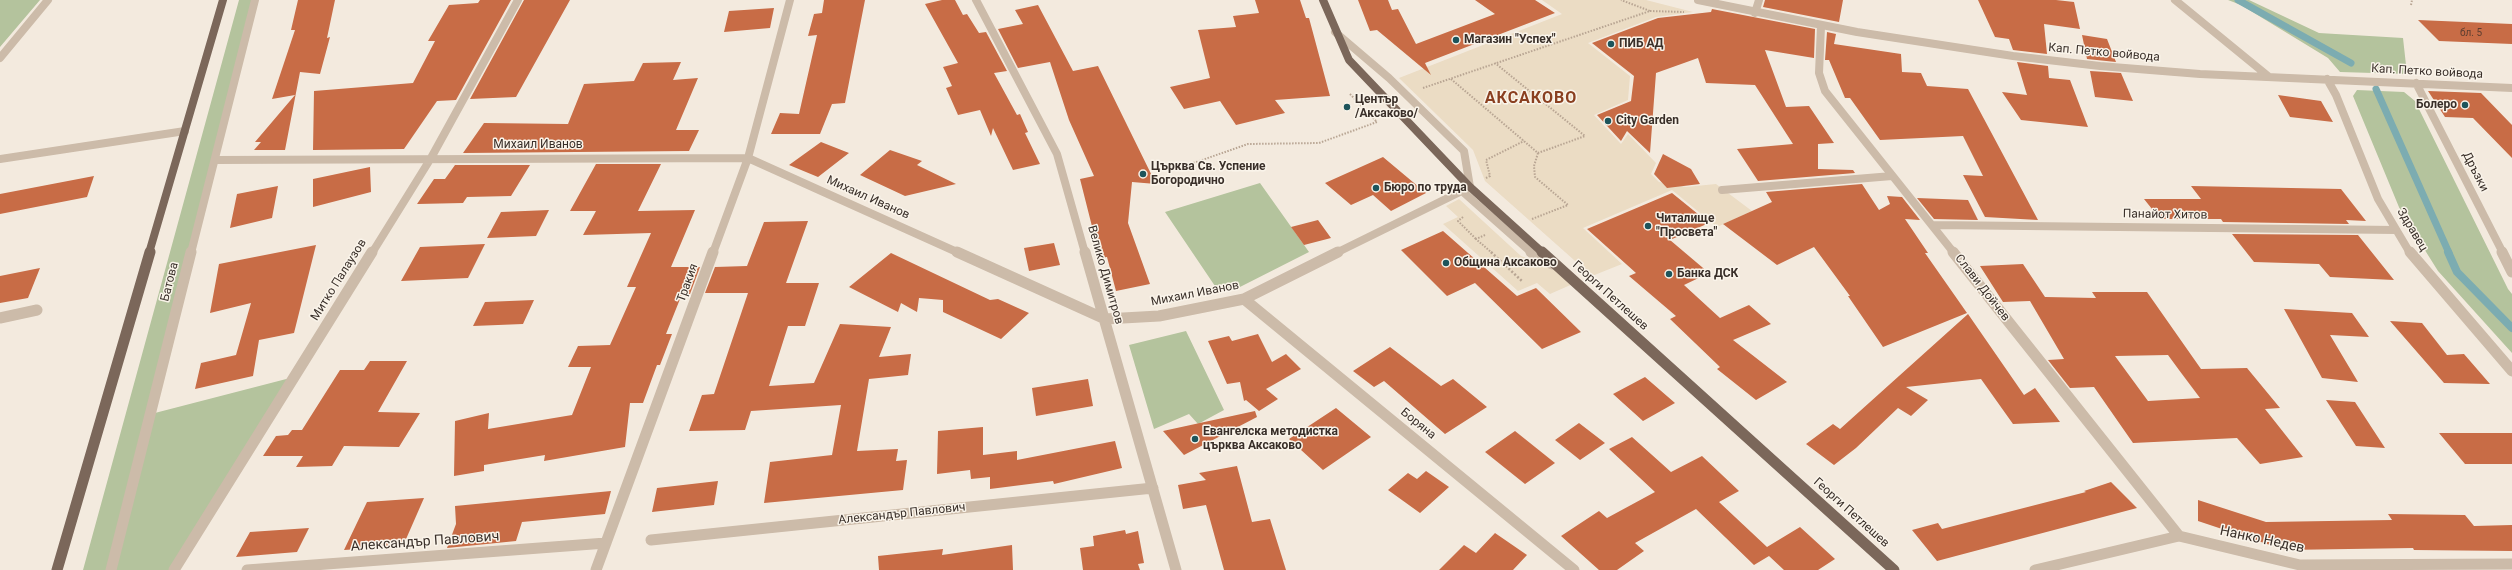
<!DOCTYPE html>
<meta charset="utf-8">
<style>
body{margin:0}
canvas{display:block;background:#f3eade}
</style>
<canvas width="2512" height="570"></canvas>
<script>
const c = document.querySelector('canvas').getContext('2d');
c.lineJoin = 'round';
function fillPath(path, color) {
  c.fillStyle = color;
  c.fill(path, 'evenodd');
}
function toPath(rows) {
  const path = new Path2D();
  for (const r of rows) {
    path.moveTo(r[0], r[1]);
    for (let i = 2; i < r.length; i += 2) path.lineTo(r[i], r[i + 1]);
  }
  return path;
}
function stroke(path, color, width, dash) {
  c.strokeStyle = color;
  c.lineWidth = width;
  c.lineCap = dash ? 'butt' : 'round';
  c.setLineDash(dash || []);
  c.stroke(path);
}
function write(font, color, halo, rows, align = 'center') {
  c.font = font + ' Roboto,sans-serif';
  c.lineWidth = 3;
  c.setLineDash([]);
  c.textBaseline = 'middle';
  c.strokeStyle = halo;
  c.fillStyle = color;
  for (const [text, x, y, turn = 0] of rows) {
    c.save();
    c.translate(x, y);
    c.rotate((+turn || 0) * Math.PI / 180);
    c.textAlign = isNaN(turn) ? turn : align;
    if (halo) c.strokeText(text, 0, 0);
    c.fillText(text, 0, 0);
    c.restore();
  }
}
fillPath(toPath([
 [0,0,40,0,0,47],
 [239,0,255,0,151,414,294,377,174,570,83,570],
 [2228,0,2249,0,2319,33,2403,38,2407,74,2340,72,2328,58,2241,5],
 [2357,90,2404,92,2415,101,2508,289,2512,294,2512,353,2438,271,2401,212,2353,96],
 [1260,183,1309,252,1236,289,1219,292,1165,212],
 [1186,331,1224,410,1198,424,1189,414,1154,429,1129,345]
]), '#b4c39d');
fillPath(toPath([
 [1542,0,1646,0,1693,12,1656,17,1588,43,1630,76,1628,100,1594,115,1621,144,1628,134,1656,163,1651,174,1659,182,1686,187,1716,184,1752,211,1717,227,1672,190,1583,228,1622,264,1592,276,1485,181,1473,150,1399,78,1562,14],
 [1459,199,1521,256,1563,272,1575,283,1550,294,1537,283,1518,291,1443,224,1458,217,1446,206]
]), '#ebdcc4');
stroke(toPath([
 [2238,0,2351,63],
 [2376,89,2449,253]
]), '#7cacb1', 7);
stroke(toPath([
 [2448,252,2457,272,2512,328]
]), '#7cacb1', 8);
fillPath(toPath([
 [298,0,335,0,327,38,330,37,320,74,300,72,285,150,254,150,261,142,255,142,295,95,272,99,295,30,291,30],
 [480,0,511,0,456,100,437,101,404,149,313,150,314,91,413,83,435,41,428,41,449,5,478,3],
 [524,0,570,0,516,97,470,99],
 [824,0,865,0,845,103,832,104,820,134,771,134,780,113,799,114,817,35,808,36,814,14,822,13],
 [942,0,955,0,963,15,967,14,979,33,986,32,1007,71,994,73,1017,115,1020,114,1028,132,1025,133,1040,164,1013,170,993,128,991,136,980,110,958,115,946,88,952,86,943,67,958,63,925,4],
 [1255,0,1300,0,1306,18,1309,18,1330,96,1275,100,1285,113,1236,125,1220,101,1184,109,1170,87,1210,78,1198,30,1236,27,1233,16,1259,13],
 [1358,0,1388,0,1392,10,1398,9,1416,44,1495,14,1475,0,1535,0,1555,13,1425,63,1431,75,1377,30,1370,31],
 [1765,0,1843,0,1839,22,1763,7],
 [1978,0,2056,0,2074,2,2080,29,2044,24,2047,54,2013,50,2009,39,1995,37],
 [1038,5,1073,71,1098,66,1156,184,1132,182,1128,223,1150,284,1116,291,1107,257,1100,258,1080,179,1094,176,1069,120,1050,62,1018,68,998,29,1023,24,1015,10],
 [774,8,770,28,724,32,729,11],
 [1712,9,1815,29,1814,58,1765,50,1786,107,1809,106,1834,143,1818,144,1818,169,1853,170,1855,173,1758,181,1737,149,1793,144,1755,85,1706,83,1698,58,1656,73,1650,153,1627,131,1621,141,1597,115,1631,101,1634,76,1592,43,1658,18,1711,12],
 [2418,20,2512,24,2512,44,2439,41],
 [1827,32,1836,34,1834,44,1901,54,1902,72,1921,73,1927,86,1968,89,2038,220,1985,217,1963,175,1983,176,1963,136,1880,140,1850,98,1845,98,1829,60,1825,60],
 [2082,35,2107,39,2116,62,2087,59],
 [681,62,673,80,698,78,676,130,699,130,689,151,463,153,484,123,568,124,584,84,634,81,643,63],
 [2017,62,2048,66,2049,78,2070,80,2088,127,2021,120,2002,92,2027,95],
 [2090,71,2121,73,2133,101,2095,97],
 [2428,91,2481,93,2512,125,2512,158,2473,118,2445,117],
 [2278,95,2321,101,2333,122,2290,117],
 [821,142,849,153,818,177,789,165],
 [890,150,922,161,917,165,956,184,905,196,860,175],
 [1663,154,1691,169,1700,184,1667,188,1654,174],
 [1383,157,1426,193,1391,211,1373,195,1351,205,1325,183],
 [596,164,661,164,638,211,695,210,671,267,700,267,690,294,682,294,666,334,672,334,660,365,657,365,643,403,630,403,625,447,544,461,545,455,484,465,484,471,454,476,455,421,489,413,488,429,572,415,591,367,568,367,578,346,610,345,636,287,627,287,651,233,583,235,596,211,570,211],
 [455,165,530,165,511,196,467,197,463,203,417,204,434,179,445,179],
 [370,167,371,192,313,207,313,179],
 [94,176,87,197,0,214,0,194],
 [1862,184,1879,210,1890,204,1887,196,1902,197,1920,220,1905,219,1928,253,1925,253,1967,313,1883,347,1848,296,1850,296,1814,247,1777,265,1723,224,1772,202,1766,192],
 [278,186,272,218,230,228,237,194],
 [2191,186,2341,189,2366,221,2346,220,2349,224,2223,222,2221,219,2160,219,2144,199,2201,199],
 [1672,193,1709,223,1670,240,1709,273,1684,285,1720,318,1749,305,1771,324,1733,340,1787,382,1756,400,1717,369,1720,367,1670,319,1676,316,1629,276,1636,273,1587,229],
 [1917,198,1968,200,1978,220,1934,219],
 [549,210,536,236,487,238,501,212],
 [1318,220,1331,238,1304,245,1291,227],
 [808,221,786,283,819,283,805,326,788,326,769,386,814,383,840,324,891,327,879,357,911,354,908,375,869,379,857,451,898,449,896,461,907,460,903,490,764,503,770,462,832,455,841,405,751,411,745,430,689,431,702,395,714,394,748,293,705,293,715,267,747,266,764,222],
 [1443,231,1517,296,1536,288,1581,332,1542,349,1475,283,1447,296,1401,250],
 [2232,234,2358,235,2394,280,2330,277,2319,264,2254,262],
 [1054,243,1060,265,1029,271,1024,248],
 [485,244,468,278,401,281,420,247],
 [316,245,294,333,259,340,253,376,195,389,201,363,236,355,251,303,210,313,219,264],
 [891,253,990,300,998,299,1029,313,1001,339,943,312,943,300,919,298,917,312,901,303,898,312,849,287],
 [2023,264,2045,297,2096,298,2092,292,2147,292,2201,369,2247,368,2280,408,2265,409,2303,457,2260,464,2237,438,2133,443,2094,387,2070,388,2048,360,2064,359,2030,301,2003,302,1980,266],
 [2168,355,2179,370,2200,398,2148,401,2115,356],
 [40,268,28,298,0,303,0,276],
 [534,300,523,324,473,326,485,302],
 [2284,309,2352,313,2369,337,2330,335,2358,382,2322,378],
 [1968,314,2024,395,2035,388,2060,422,2013,424,1981,379,1906,387,1928,400,1911,416,1898,408,1856,448,1834,465,1806,444,1833,424,1840,429],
 [2390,321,2422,323,2447,355,2464,354,2490,384,2444,383],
 [1258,334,1272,362,1286,354,1301,369,1266,389,1278,399,1259,411,1246,400,1244,401,1240,382,1227,384,1208,341,1229,336,1232,341],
 [1390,347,1441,386,1453,379,1487,407,1445,434,1384,381,1374,387,1353,371],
 [370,361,407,361,378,412,420,413,399,447,344,446,332,466,296,467,303,456,263,456,276,436,288,435,292,430,302,430,340,370,364,370],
 [1645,377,1675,403,1643,421,1613,394],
 [1088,379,1093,406,1036,416,1032,388],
 [2326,400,2355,402,2385,448,2356,446],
 [1336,408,1371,437,1323,470,1289,439],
 [1255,411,1257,417,1184,455,1163,431],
 [1579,423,1605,443,1580,460,1555,440],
 [983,427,983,455,1017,451,1017,460,1115,441,1122,468,1054,484,1053,481,990,489,990,477,971,479,970,470,937,474,938,431],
 [1515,431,1555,463,1525,484,1485,452],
 [2439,433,2512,433,2512,464,2465,464],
 [1632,437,1671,472,1702,456,1739,491,1719,502,1767,547,1800,527,1835,559,1818,570,1784,570,1769,556,1754,565,1696,509,1635,543,1644,551,1617,570,1599,570,1561,536,1599,511,1607,518,1655,492,1609,449],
 [1237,466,1252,522,1270,519,1286,570,1224,570,1206,505,1183,509,1178,485,1206,480,1199,473],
 [1426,471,1449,487,1420,513,1388,490,1408,473,1417,479],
 [718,481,714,505,652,512,657,488],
 [2111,482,2137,508,1937,561,1912,530,1938,523,1942,529,2086,492,2084,491],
 [611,491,605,514,522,522,516,541,447,548,456,524,455,506],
 [424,498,403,546,344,550,367,502],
 [2198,500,2266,522,2392,520,2388,514,2465,515,2474,526,2512,525,2512,551,2414,550,2413,548,2285,550,2198,521],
 [309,528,297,552,236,557,250,532],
 [1125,530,1126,534,1138,531,1144,563,1138,564,1140,570,1083,570,1080,548,1094,546,1093,536],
 [1495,533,1527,555,1513,570,1439,570,1464,545,1476,553],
 [1012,545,1013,570,879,570,878,556,943,549,942,555]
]), '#c86c46');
stroke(toPath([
 [2411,5,2412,0],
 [1650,11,1684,12],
 [1451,79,1538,153,1585,136,1495,63],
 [1423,88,1650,11,1621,0],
 [1182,167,1248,144,1319,143,1377,122,1349,93],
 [1486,178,1490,176,1486,160,1524,141],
 [1463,217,1458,221,1476,239],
 [1532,219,1568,205,1535,177,1534,166,1538,153],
 [1485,235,1476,239,1492,253]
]), '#b8a593', 2, [1.5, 1.5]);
stroke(toPath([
 [1491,252,1523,282]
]), '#b8a593', 2.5, [2, 2]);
stroke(toPath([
 [976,0,1057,154,1085,253],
 [1698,0,1857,32,2013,56,2100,66,2200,74,2512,88],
 [2175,0,2268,76],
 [1755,13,1759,0],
 [1821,26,1819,73,1825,91,1954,253],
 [1335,32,1389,78,1464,151,1470,187,1336,253],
 [0,58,48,0],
 [2327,79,2336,95,2378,199,2410,253],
 [2416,83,2503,253],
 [0,159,185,131],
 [215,160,748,158,959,253],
 [1722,190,1892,176],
 [1462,191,1532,253],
 [1933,225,2396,230],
 [191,253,255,0],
 [372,253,431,158,518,0],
 [713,253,748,158,790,0]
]), '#ccbba9', 8);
stroke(toPath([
 [957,252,1105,319,1159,316,1244,299,1338,252],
 [1085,252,1176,570],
 [1531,252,1552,264],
 [1953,252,2179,536],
 [2410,252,2512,371],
 [2502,252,2512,272],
 [1244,299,1574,570],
 [0,318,37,310],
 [651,540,1153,488],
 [111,570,191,252],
 [174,570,372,252],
 [247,570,606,543],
 [596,570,713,252],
 [2035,570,2179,536,2300,565,2512,564]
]), '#ccbba9', 11);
stroke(toPath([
 [1323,0,1349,60,1470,187,1543,253],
 [149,253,223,0]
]), '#7b675a', 8);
stroke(toPath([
 [1542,252,1894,570],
 [57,570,150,252]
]), '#7b675a', 11);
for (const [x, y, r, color] of [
 [1456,40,4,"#1d545b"],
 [1611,44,4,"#1d545b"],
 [2465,105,4,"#1d545b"],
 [1347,107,4,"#1d545b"],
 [1608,121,4,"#1d545b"],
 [1143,174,4,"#1d545b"],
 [1376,188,4,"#1d545b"],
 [1648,226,4,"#1d545b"],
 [1446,263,4,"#1d545b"],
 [1669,274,4,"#1d545b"],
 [1195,439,4,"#1d545b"]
]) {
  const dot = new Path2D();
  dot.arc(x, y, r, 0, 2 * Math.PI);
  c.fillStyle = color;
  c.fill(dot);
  stroke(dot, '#faf4ea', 1.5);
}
write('10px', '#5d3e30', null, [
 ["бл. 5",2471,33]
]);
write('bold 12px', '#392f29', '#faf4ea', [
 ["Магазин \"Успех\"",1464,40],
 ["ПИБ АД",1619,44],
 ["Център",1355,100],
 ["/Аксаково/",1355,114],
 ["Болеро",2457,105,"right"],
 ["City Garden",1616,121],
 ["Църква Св. Успение",1151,167],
 ["Богородично",1151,181],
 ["Бюро по труда",1384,188],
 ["Читалище",1656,219],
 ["\"Просвета\"",1656,233],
 ["Община Аксаково",1454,263],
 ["Банка ДСК",1677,274],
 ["Евангелска методистка",1203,432],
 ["църква Аксаково",1203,446]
], 'left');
write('12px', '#392f29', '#faf4ea', [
 ["Кап. Петко войвода",2104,53,5],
 ["Кап. Петко войвода",2427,72,3],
 ["Михаил Иванов",538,145],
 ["Дръзки",2475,172,63],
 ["Михаил Иванов",868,198,24],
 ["Панайот Хитов",2165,215,1],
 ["Здравец",2412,230,59],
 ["Велико Димитров",1105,275,74],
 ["Митко Палаузов",339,280,-58],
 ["Батова",170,282,-76],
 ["Тракия",688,283,-70],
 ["Слави Дойчев",1982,288,52],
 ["Михаил Иванов",1195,294,-11],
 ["Георги Петлешев",1610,296,42],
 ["Боряна",1418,424,39],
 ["Георги Петлешев",1851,513,42],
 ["Александър Павлович",902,514,-6]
]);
write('14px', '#392f29', '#faf4ea', [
 ["Нанко Недев",2262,540,12],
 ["Александър Павлович",425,542,-4]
]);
c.letterSpacing = '1px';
write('bold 16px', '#8a3f20', '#faf4ea', [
 ["АКСАКОВО",1531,99]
]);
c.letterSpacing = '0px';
</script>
